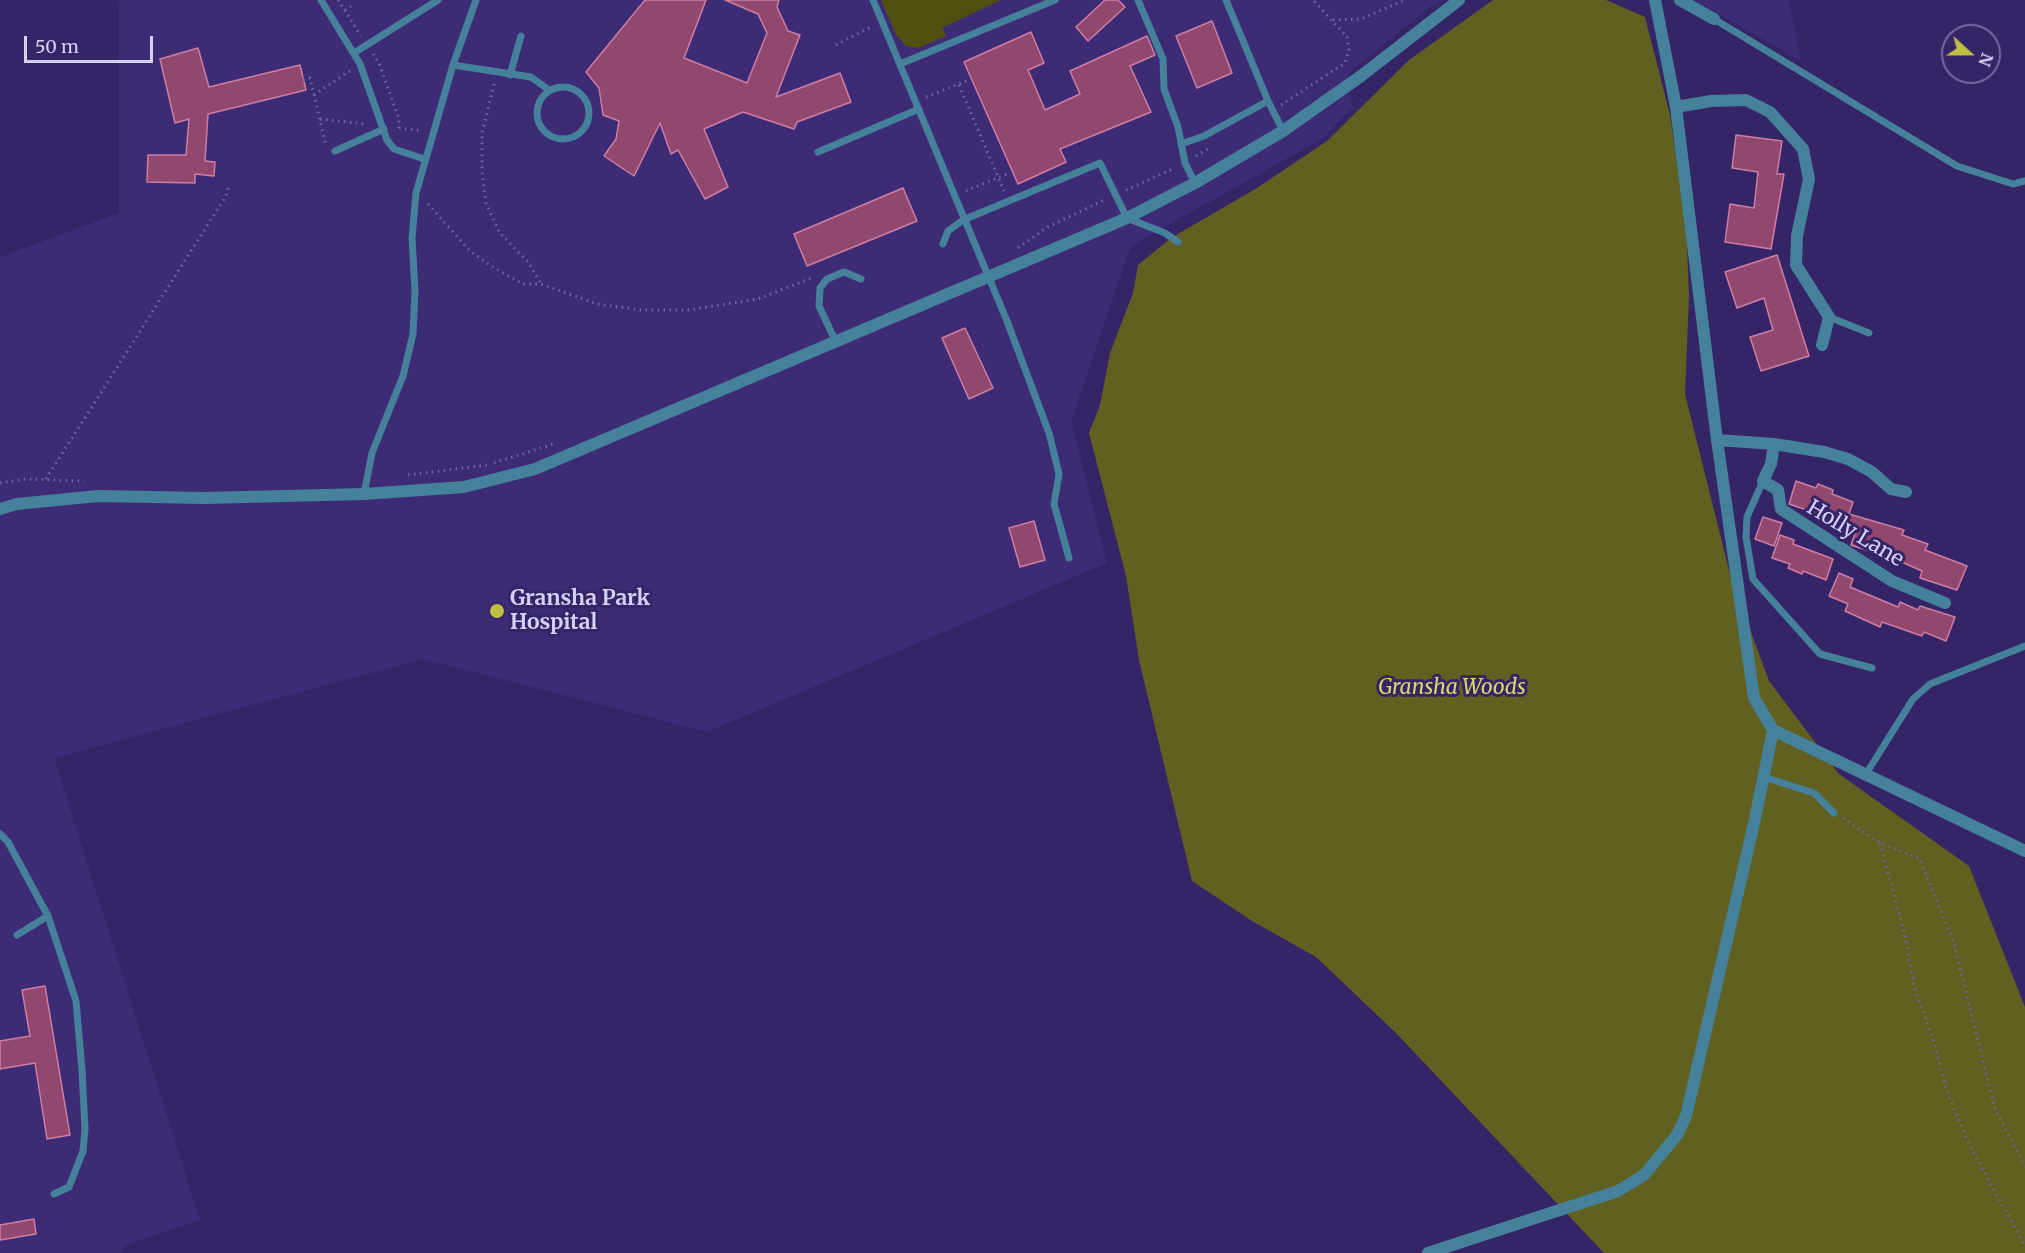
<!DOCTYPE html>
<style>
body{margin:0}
#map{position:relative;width:2025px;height:1253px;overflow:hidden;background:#352567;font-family:Merriweather,serif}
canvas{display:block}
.north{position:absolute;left:1941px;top:24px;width:60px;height:60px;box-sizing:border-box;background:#352567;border:2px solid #756aa1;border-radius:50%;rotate:111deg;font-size:16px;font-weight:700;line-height:24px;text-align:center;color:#d4d1f9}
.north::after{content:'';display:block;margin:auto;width:21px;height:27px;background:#bebf42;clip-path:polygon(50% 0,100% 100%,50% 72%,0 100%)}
.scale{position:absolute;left:24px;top:36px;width:129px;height:27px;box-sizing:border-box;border:3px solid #d4d1f9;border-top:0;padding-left:8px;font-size:18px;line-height:21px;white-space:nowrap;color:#d4d1f9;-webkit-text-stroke:4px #352567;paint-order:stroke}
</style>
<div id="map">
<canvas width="2025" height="1253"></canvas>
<div class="north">N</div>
<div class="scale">50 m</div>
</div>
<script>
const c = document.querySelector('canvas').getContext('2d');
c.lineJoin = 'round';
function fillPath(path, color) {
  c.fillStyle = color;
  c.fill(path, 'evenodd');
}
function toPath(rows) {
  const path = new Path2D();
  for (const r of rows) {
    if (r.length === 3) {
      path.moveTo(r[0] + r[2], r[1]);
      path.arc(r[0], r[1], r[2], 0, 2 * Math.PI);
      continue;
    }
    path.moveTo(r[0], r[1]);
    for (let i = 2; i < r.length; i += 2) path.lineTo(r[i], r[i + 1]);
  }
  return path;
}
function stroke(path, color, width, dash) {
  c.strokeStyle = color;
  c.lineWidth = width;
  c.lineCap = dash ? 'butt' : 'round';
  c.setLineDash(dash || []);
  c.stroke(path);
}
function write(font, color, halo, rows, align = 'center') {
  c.font = font + ' Merriweather,serif';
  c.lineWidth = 6;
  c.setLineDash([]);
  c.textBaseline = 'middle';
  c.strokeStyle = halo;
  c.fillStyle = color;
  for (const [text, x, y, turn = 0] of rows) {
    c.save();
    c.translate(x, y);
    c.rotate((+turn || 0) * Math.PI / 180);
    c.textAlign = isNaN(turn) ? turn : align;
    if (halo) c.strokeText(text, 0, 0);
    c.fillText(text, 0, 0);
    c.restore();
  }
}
fillPath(toPath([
 [116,0,1444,0,1431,6,1348,73,1352,107,1325,137,1131,246,1071,421,1107,563,707,732,423,659,54,758,200,1220,127,1245,120,1253,0,1253,0,257,119,213,119,4],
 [1694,0,1789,0,1801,61]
]), '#3d2c75');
fillPath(toPath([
 [881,0,1001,0,942,28,946,36,918,48,906,46,896,35]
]), '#505011');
fillPath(toPath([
 [1493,0,1606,0,1645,17,1670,115,1686,222,1689,295,1685,394,1731,578,1769,681,1839,774,1969,866,2025,1007,2025,1253,1604,1253,1396,1033,1316,957,1252,921,1192,881,1139,660,1126,576,1089,433,1100,405,1110,353,1133,293,1138,265,1171,238,1257,188,1327,141,1409,60]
]), '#606021');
const building = toPath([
 [645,0,706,0,684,58,747,83,767,33,758,14,725,0,779,0,777,7,788,31,800,35,776,97,840,73,851,102,797,122,794,129,743,112,704,129,728,187,705,199,678,150,671,154,660,123,634,176,604,156,616,139,619,121,603,115,599,88,586,72,645,0],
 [1105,0,1118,0,1125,7,1088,41,1076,27,1105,0],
 [1212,21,1232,73,1197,88,1176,36,1212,21],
 [1031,32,1044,63,1028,70,1045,110,1080,94,1070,71,1147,36,1155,55,1130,66,1151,112,1060,149,1066,162,1018,184,964,62,1031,32],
 [198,48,209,87,300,65,306,90,208,114,205,161,215,162,214,176,195,174,195,183,147,182,148,155,186,155,189,119,175,123,160,59,198,48],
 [1736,135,1782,141,1777,174,1784,174,1771,249,1725,242,1730,204,1754,208,1758,172,1732,168,1736,135],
 [903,188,917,221,807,266,794,234,903,188],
 [1777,255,1809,356,1761,371,1750,337,1773,330,1764,298,1737,308,1725,272,1777,255],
 [965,328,993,388,969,399,942,338,965,328],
 [1796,481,1816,488,1818,484,1833,490,1832,494,1853,502,1849,514,1904,530,1902,535,1928,544,1925,550,1967,566,1957,590,1920,578,1922,571,1904,563,1851,545,1856,531,1827,520,1828,517,1789,504,1796,481],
 [1763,517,1782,523,1774,546,1755,539,1763,517],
 [1034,521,1045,560,1020,567,1009,528,1034,521],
 [1780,535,1794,540,1793,544,1833,559,1826,580,1803,571,1802,574,1788,568,1790,564,1772,558,1780,535],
 [1839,573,1853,579,1850,587,1898,607,1900,602,1918,610,1920,606,1955,617,1946,641,1924,632,1922,636,1882,622,1880,627,1845,611,1848,604,1829,596,1839,573],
 [45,986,70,1135,47,1139,35,1063,0,1069,0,1041,30,1036,22,990,45,986],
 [34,1219,36,1234,0,1240,0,1225,34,1219]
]);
fillPath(building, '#92486e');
stroke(building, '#ce7ea5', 1.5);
stroke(toPath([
 [338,0,361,36],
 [345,10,351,6],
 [1333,20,1361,19,1405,0],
 [836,45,873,26],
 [373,54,379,63,399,119,399,128],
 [303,80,310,78,326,146],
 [494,84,482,134,482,171,486,203,499,232,528,262,541,284],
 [959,85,1004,191],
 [314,95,351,70],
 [926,97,969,80],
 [1281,105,1345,63,1349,50,1347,37,1313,0],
 [320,119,366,124],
 [399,128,422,131],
 [1196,156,1211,147],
 [1126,190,1175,168],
 [966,191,1009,173],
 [428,204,470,251,491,266,523,284,541,284,597,304,642,310,688,310,758,299,814,277],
 [1018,248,1046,228,1106,199],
 [494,463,553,444],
 [408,475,487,465],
 [46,479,226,196,228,188],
 [0,483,26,479,84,481],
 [1843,818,1880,843,1919,858,1953,940,1995,1109,2025,1167],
 [1880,843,1905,936,1914,986,1934,1042,1947,1092,1970,1146,2025,1246]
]), '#70659e', 3, [1.5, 4.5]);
stroke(toPath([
 [321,0,360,64,387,140,394,149,424,159],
 [873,0,1007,321,1049,433,1059,474,1054,504,1069,558],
 [1138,0,1163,59,1164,89,1178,127,1185,163,1195,183],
 [1226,0,1268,101,1283,131],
 [1714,19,1957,166,2013,184,2025,181],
 [354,53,438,0],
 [900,64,1055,0],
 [453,65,531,77,549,90],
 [510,75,521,36],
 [563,113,26],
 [1181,144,1204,136,1268,101],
 [335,151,384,129],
 [818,152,919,109],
 [943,244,948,231,963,220,1100,163,1127,218,1165,233,1178,242],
 [1829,317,1869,333],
 [835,340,819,306,820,288,827,279,844,272,861,279],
 [1763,481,1747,517,1746,537,1753,579,1820,654,1872,668],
 [364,494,372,453,403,376,413,334,415,290,412,238,416,193,453,65,476,0],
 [1866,774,1913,699,1930,684,2025,646],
 [1764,777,1814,793,1834,813],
 [0,834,8,842,48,916,76,1001,82,1070,85,1129,83,1151,69,1187,54,1194],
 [17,935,48,916]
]), '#46819c', 7);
stroke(toPath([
 [1655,0,1676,107,1717,440,1754,698,1773,730,2025,851],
 [1680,0,1714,19],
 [1676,107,1711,101,1746,100,1770,112,1803,149,1809,179,1797,236,1796,265,1829,317,1822,345],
 [1717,440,1774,444,1824,452,1848,459,1872,472,1891,489,1906,492],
 [1774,444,1771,464,1763,481,1778,490,1781,509,1892,581,1945,603],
 [0,509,17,504,98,496,205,498,364,494,464,487,535,469,1127,218,1195,183,1283,131,1361,76,1459,0],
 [1428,1253,1618,1191,1644,1175,1677,1135,1686,1116,1755,819,1773,730]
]), '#46819c', 12);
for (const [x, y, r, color] of [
 [497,611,8,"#bebf42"]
]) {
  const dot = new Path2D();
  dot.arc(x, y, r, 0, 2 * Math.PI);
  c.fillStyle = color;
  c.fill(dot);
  stroke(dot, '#352567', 2);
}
write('21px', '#d4d1f9', '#352567', [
 ["Holly Lane",1855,534,31]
]);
write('bold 21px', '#d4d1f9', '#352567', [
 ["Gransha Park",510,599],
 ["Hospital",510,623]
], 'left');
write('italic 21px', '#d8d969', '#352567', [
 ["Gransha Woods",1452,688]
]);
</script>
